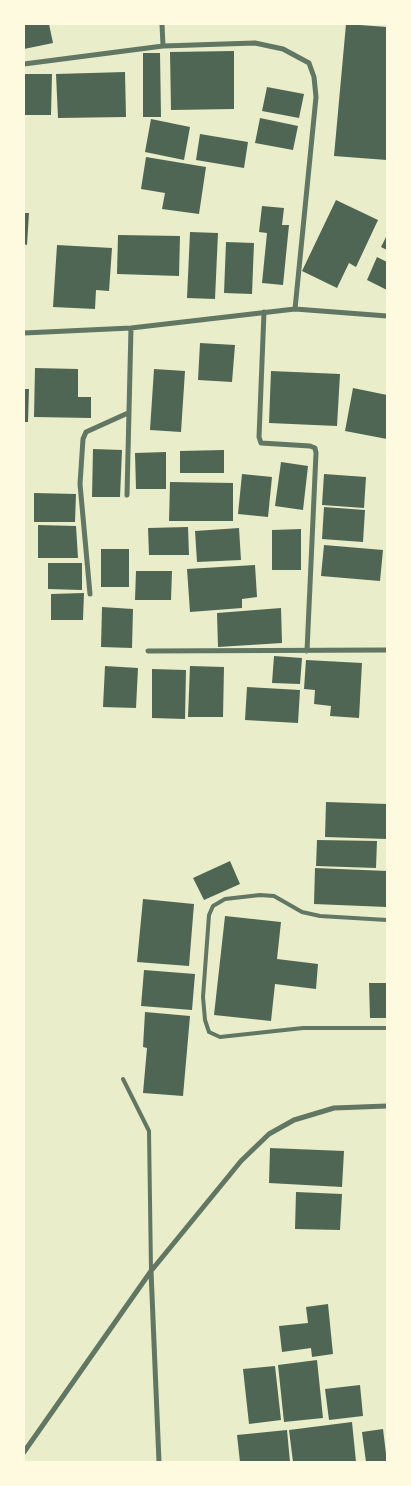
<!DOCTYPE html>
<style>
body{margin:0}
#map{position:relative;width:411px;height:1486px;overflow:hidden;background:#e9edc9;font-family:Ubuntu,sans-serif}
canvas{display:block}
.frame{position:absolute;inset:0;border:25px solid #fefae0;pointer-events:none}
</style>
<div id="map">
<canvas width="411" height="1486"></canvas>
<div class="frame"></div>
</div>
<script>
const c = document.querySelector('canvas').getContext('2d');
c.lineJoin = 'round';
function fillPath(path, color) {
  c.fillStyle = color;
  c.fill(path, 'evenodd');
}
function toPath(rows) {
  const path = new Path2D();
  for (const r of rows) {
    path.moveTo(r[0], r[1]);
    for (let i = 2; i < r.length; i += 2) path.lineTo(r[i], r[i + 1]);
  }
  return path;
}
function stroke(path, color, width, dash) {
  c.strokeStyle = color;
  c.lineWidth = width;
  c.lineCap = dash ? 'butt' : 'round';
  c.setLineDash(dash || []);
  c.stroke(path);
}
fillPath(toPath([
 [24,24,49,24,53,43,24,49],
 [346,24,387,27,387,160,334,156],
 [234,51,234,109,171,110,170,52],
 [143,53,160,53,161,117,143,117],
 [125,72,126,117,58,118,56,74],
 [24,74,52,74,51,115,24,115],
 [267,87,304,94,299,118,262,111],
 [260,118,298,126,293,150,255,143],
 [151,119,190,127,184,160,145,152],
 [200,134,248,142,244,168,196,160],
 [146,157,206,167,199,214,162,209,165,193,141,189],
 [336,200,378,220,356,267,349,263,337,288,302,271],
 [262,206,284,208,282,225,289,225,283,285,262,283,267,233,259,232],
 [24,213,29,213,27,245,24,244],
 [190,232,218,233,215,299,187,298],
 [118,235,180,236,179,276,117,274],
 [387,235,387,250,381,247],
 [226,242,254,243,252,294,224,293],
 [57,245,112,248,109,291,96,290,95,309,53,307],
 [377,257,387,262,387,290,367,280],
 [200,343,235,345,232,382,198,380],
 [35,368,78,369,78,397,91,397,91,418,34,417],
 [154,369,185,371,181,432,150,430],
 [271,371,340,374,337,426,269,423],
 [353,388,387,395,387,439,345,431],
 [24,389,29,389,28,422,24,422],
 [93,449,122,450,120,497,92,497],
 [224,450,224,473,180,473,180,451],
 [166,452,166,489,136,489,135,453],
 [281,462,308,466,303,510,275,506],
 [242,474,272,477,268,517,238,514],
 [324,474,366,477,364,508,322,505],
 [170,482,233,483,233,521,169,521],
 [34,493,76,494,75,522,34,522],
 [324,507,365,510,363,542,322,539],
 [38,525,76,526,78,558,38,558],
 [188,527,189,555,149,555,148,528],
 [239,528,241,560,197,562,195,531],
 [301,529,301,570,272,570,272,530],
 [324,545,383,550,380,581,321,576],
 [101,549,129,549,129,587,101,587],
 [48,563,82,563,82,590,48,589],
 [255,565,257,597,242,599,242,608,190,612,187,569],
 [136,571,172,571,171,600,135,600],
 [84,593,83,620,51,620,51,594],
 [102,607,133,609,132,648,101,647],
 [281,608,282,643,218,647,217,613],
 [274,656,302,658,300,684,272,683],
 [306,660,362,663,359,718,330,716,331,706,314,704,315,690,304,689],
 [105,666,138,668,136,708,103,707],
 [190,666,224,667,223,717,188,717],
 [152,669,186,670,185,719,152,718],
 [247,687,300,690,298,723,245,720],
 [326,802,387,804,387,839,325,837],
 [317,840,377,841,376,868,316,866],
 [230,861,240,884,204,900,193,878],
 [315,868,387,871,387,907,314,904],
 [143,899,194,904,189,966,137,962],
 [225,916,281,922,277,959,318,964,316,989,275,984,271,1021,214,1015],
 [144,970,195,974,192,1010,141,1006],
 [369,983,387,983,387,1018,370,1018],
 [145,1012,190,1016,183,1096,143,1093,147,1048,143,1047],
 [270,1148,344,1151,342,1187,269,1183],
 [296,1192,342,1194,340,1230,295,1229],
 [328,1304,333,1354,312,1357,311,1348,282,1352,279,1326,308,1323,306,1307],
 [317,1360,323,1418,284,1422,278,1365],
 [275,1366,281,1420,249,1424,243,1369],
 [360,1385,363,1416,329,1420,325,1389],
 [352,1422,356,1462,293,1462,289,1430],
 [383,1429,387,1462,366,1462,362,1432],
 [287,1430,290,1462,240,1462,237,1435]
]), '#4f6655');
stroke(toPath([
 [387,920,320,916,302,912,274,896,260,895,225,899,213,906,209,915,203,997,205,1020,209,1032,220,1037,303,1028,387,1028],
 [123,1079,149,1131,151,1271]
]), '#617663', 4);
stroke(toPath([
 [162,24,163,46],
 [24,64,163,46,255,43,283,49,309,63,314,77,316,97,295,309],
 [264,312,259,437,261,443,310,446,315,448,316,453,307,651],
 [24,333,131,328,295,309,387,316],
 [127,495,131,328],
 [90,594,80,484,83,439,86,432,128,413],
 [148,651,387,650],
 [151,1271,159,1462],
 [24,1452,151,1271,241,1161,269,1134,294,1120,334,1108,387,1106]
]), '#617663', 5);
</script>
